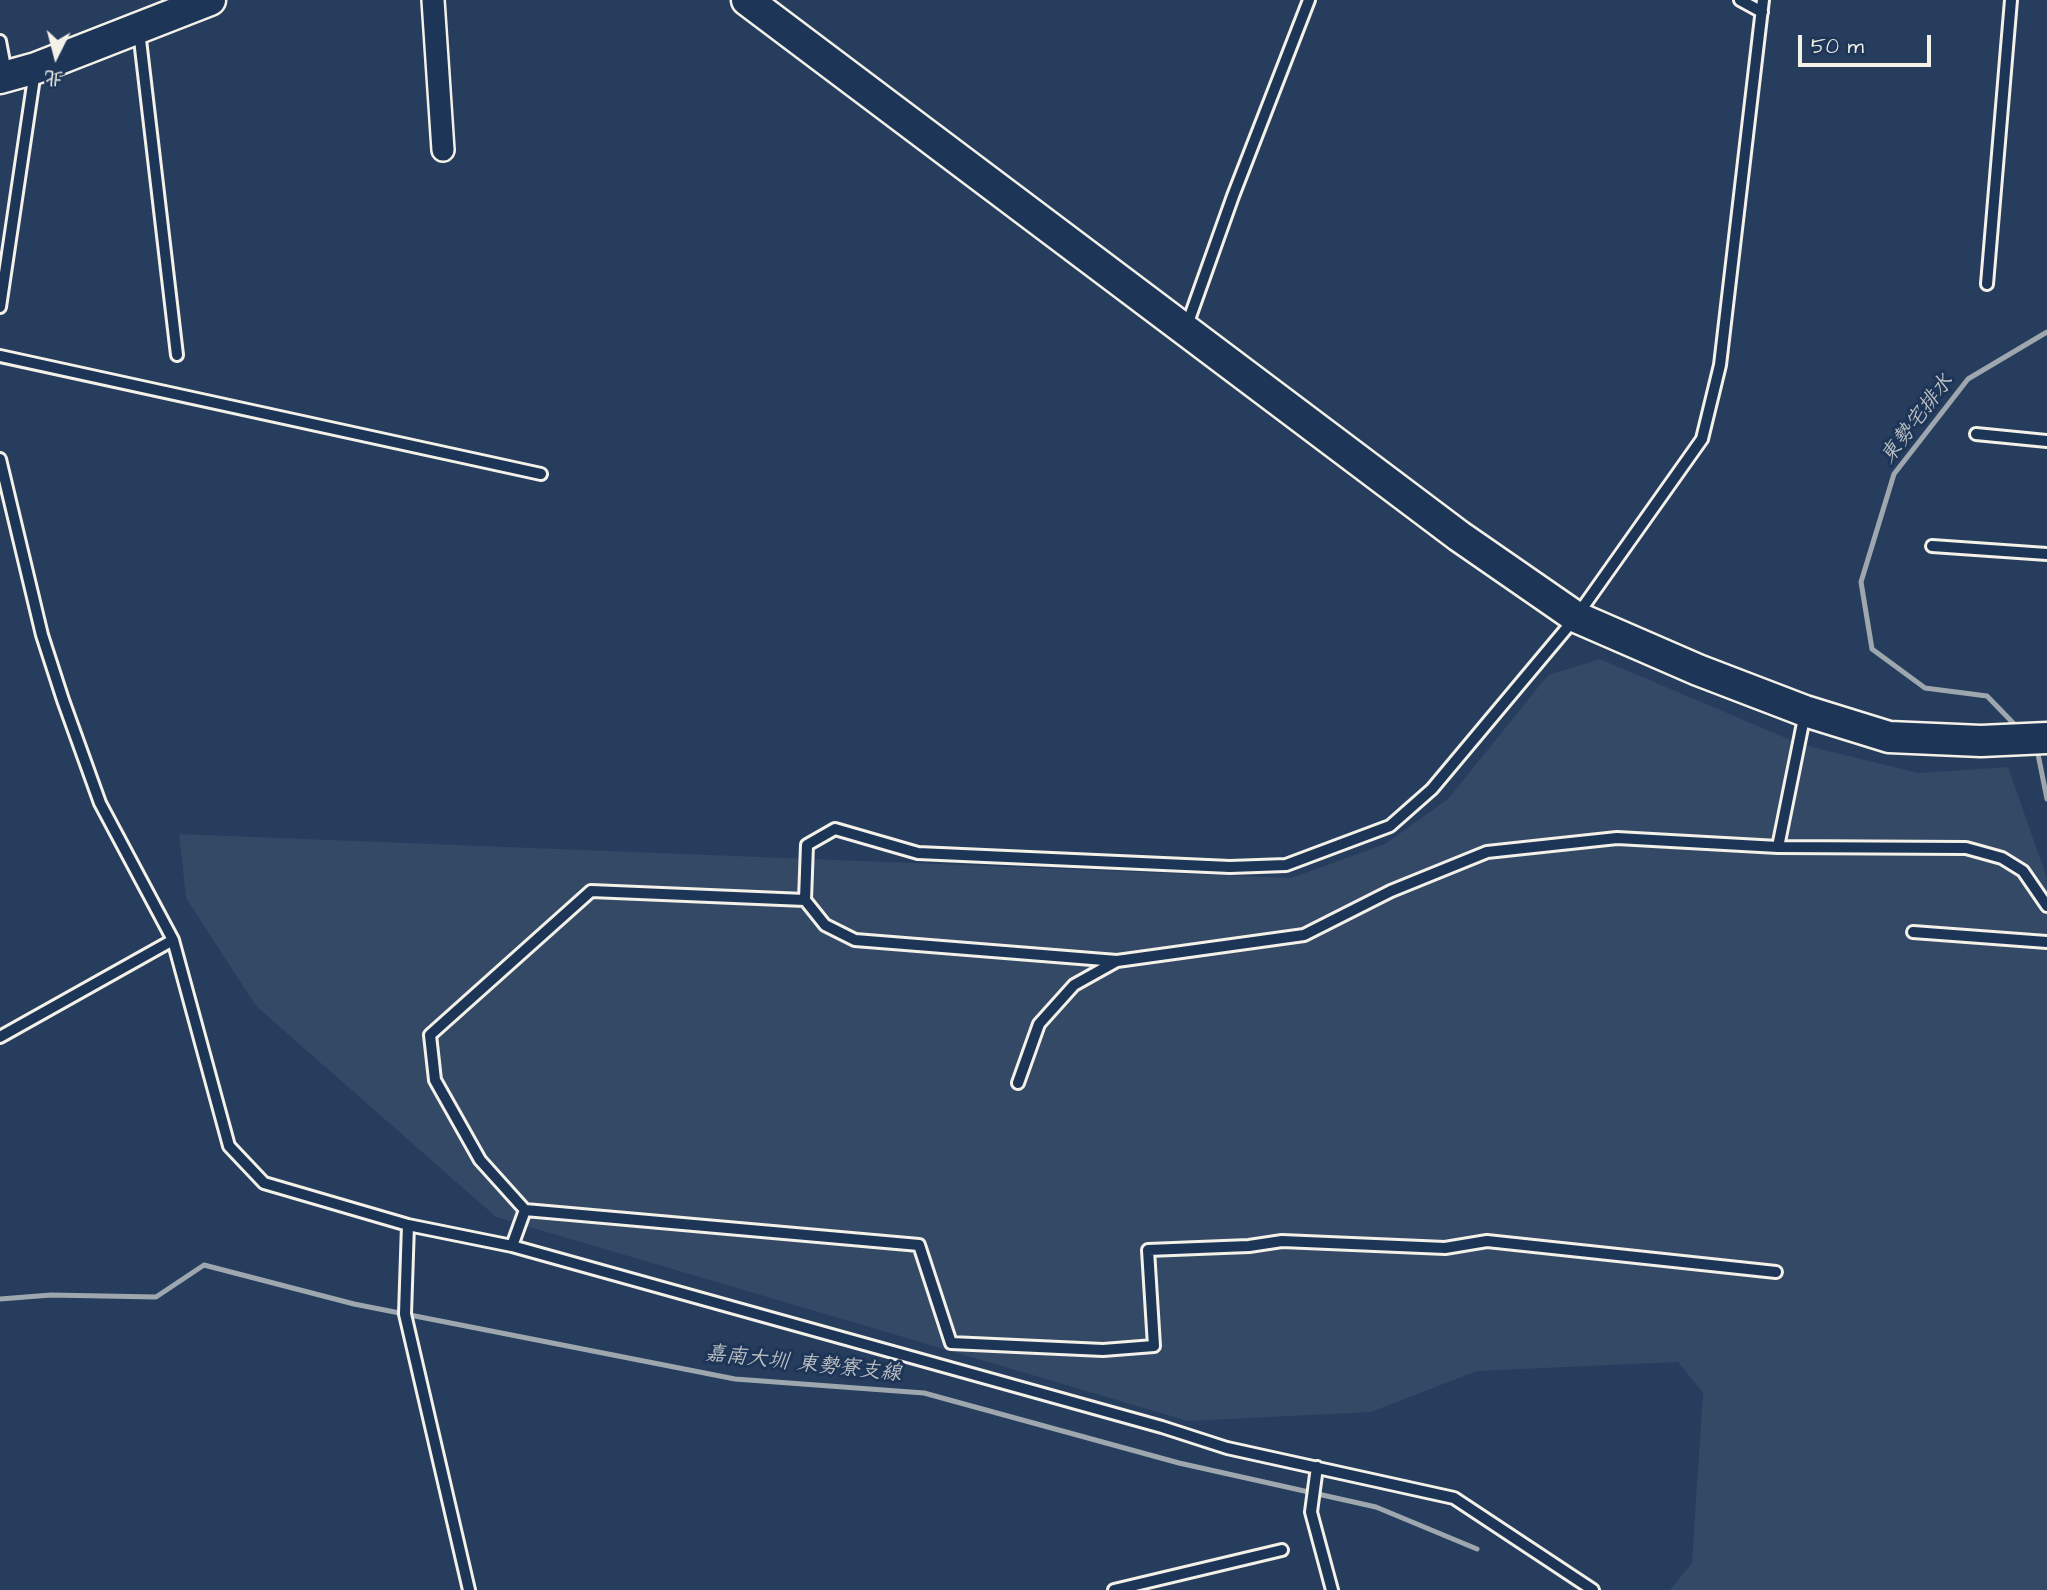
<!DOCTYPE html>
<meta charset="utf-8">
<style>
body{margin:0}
#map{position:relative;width:2047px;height:1590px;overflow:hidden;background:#263d5d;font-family:"Architects Daughter","LXGW WenKai TC",sans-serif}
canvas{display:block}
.north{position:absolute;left:21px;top:21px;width:70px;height:70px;-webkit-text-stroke:5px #1d3557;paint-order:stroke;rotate:186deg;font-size:19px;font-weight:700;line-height:28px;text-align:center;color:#f4f1e8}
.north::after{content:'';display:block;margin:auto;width:24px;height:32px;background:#f4f1e8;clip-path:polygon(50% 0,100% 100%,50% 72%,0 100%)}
.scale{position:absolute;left:1798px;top:35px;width:133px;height:32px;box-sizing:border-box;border:4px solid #f4f1e8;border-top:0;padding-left:9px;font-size:21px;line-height:24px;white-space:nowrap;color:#f4f1e8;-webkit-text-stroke:5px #1d3557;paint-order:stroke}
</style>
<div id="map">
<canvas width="2047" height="1590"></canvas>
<div class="north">北</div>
<div class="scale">50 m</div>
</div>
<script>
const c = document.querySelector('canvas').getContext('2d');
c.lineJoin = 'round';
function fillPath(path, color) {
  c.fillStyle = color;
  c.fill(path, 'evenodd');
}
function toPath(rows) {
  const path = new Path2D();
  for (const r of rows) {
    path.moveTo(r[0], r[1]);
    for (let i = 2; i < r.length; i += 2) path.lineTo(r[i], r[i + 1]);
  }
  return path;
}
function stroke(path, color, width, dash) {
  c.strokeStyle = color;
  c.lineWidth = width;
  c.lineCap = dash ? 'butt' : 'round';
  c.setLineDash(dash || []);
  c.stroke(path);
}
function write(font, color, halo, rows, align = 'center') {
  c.font = font + ' "Architects Daughter","LXGW WenKai TC",sans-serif';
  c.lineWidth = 6;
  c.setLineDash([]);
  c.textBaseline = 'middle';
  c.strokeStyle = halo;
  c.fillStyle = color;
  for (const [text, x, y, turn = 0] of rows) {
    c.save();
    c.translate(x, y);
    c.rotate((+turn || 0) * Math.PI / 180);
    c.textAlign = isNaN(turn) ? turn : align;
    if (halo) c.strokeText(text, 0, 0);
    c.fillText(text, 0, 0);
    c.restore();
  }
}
fillPath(toPath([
 [1600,659,1800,744,1918,773,2008,767,2047,878,2047,1590,1670,1590,1692,1563,1703,1393,1678,1362,1477,1371,1371,1412,1188,1421,496,1217,256,1006,186,898,179,834,1291,878,1385,844,1448,799,1548,675]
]), '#334966');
stroke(toPath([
 [2019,729,1987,696,1925,688,1872,649,1861,582,1894,474,1968,379,2047,332],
 [2037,749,2047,799],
 [0,1299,51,1295,156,1297,204,1265,354,1304,735,1379,924,1393,1179,1463,1376,1507,1477,1549]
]), '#9fa7ae', 5);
const lane = toPath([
 [1740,0,1762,12],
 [139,31,177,355],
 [0,41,6,73],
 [1987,284,2011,0],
 [0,307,35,71],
 [1186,328,1233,196,1309,0],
 [0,356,541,474],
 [1976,434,2047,441],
 [0,459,42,635,63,700,100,803,173,940,229,1146,264,1183,408,1225,405,1314,469,1590],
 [1932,546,2047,554],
 [1778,847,1805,713],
 [1913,932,2047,942],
 [1117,961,855,940,825,925,805,900,807,845,835,829,918,853,1230,867,1286,865,1390,826,1432,789,1576,617,1702,439,1720,365,1763,0],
 [0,1037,173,940],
 [1018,1083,1039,1024,1074,985,1117,961,1304,935,1391,891,1487,852,1617,838,1778,847,1966,848,2002,858,2023,871,2047,906],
 [525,1210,919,1245,951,1343,1103,1350,1154,1346,1148,1250,1249,1246,1282,1241,1445,1248,1487,1241,1776,1272],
 [408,1225,512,1246,1162,1427,1227,1448,1454,1498,1593,1590],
 [512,1246,525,1210,480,1160,435,1080,430,1035,591,891,805,900],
 [1317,1467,1311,1512,1332,1590],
 [1114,1590,1282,1550]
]);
const street = toPath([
 [433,0,443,150]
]);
const secondary = toPath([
 [747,0,1459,536,1576,617,1698,670,1805,711,1889,737,1981,741,2047,738],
 [0,78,36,68,210,0]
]);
stroke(lane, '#f4f1e8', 16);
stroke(street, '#f4f1e8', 26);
stroke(secondary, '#f4f1e8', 35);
stroke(lane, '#1d3557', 10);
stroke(street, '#1d3557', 21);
stroke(secondary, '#1d3557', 30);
write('italic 21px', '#bcbfc2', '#1d3557', [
 ["東勢宅排水",1918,420,-53],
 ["嘉南大圳 東勢寮支線",803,1365,6]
]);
</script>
